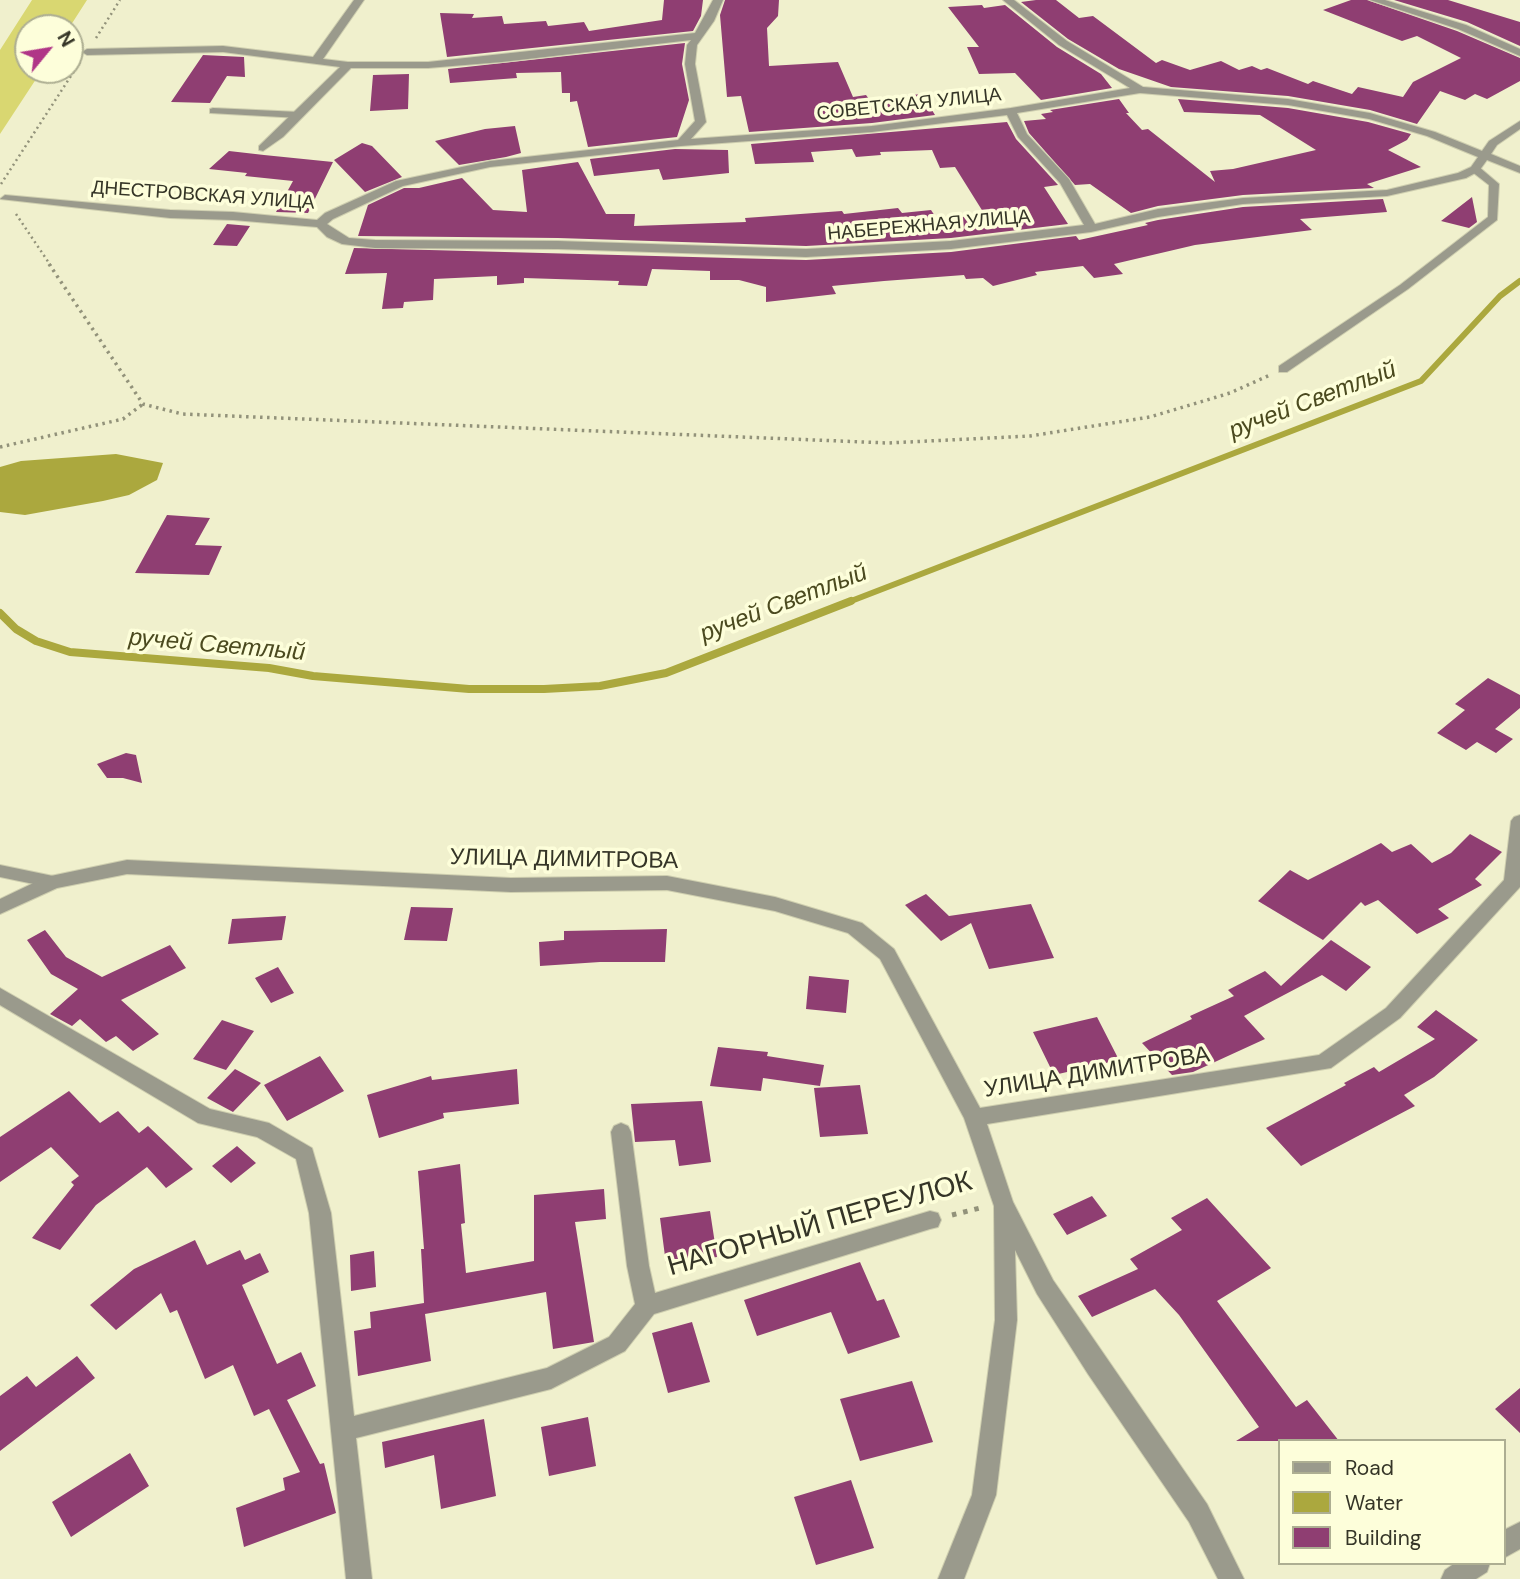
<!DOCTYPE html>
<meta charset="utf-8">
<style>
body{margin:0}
#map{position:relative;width:1520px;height:1579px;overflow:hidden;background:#f0f0cd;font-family:"DM Sans",sans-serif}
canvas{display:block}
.legend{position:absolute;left:1278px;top:1439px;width:228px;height:126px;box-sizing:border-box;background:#fdfeda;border:2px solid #adae92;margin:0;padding:9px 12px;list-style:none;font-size:21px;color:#353527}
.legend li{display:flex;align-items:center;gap:14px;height:35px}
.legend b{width:35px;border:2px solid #adae92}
.north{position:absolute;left:14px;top:14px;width:70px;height:70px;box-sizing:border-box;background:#fdfeda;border:2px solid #adae92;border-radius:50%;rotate:60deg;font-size:19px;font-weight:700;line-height:28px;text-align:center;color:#353527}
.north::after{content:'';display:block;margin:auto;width:24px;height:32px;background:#b03587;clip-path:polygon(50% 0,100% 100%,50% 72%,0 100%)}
</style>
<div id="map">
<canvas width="1520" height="1579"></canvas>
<ul class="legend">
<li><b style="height:9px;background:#9a9a8c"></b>Road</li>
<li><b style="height:19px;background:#aba83e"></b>Water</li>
<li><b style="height:19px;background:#8f3e72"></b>Building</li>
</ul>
<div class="north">N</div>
</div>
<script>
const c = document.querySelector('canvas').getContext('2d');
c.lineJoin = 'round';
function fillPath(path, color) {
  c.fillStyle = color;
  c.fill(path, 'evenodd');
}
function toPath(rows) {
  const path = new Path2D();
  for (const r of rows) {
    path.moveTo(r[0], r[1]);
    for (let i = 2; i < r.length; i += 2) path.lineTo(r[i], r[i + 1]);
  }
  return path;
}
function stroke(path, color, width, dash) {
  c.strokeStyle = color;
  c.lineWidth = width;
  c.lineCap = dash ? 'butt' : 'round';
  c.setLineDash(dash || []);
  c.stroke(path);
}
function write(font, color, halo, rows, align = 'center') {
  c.font = font + ' "DM Sans",sans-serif';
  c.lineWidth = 7;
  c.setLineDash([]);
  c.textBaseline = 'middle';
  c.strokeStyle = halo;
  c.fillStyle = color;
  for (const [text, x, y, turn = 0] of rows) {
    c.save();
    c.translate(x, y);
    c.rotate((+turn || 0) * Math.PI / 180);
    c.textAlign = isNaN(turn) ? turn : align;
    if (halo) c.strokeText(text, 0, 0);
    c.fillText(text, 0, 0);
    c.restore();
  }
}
fillPath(toPath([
 [32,0,87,0,69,28,28,28,28,70,42,70,0,134,0,50]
]), '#d9d771');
fillPath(toPath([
 [116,454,163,463,157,480,129,495,103,501,25,515,0,512,0,467,21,461]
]), '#aba83e');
stroke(toPath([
 [846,603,1421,381,1500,296,1520,281]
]), '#aba83e', 6);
stroke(toPath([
 [0,613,16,629,36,641,70,652,269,668,313,676,469,689,544,689,600,686,666,673,851,601]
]), '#aba83e', 8);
fillPath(toPath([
 [664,0,703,0,701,16,693,31,447,57,440,13,474,14,472,18,502,16,504,24,546,21,548,26,584,22,589,31,662,20],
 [725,0,779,0,778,16,767,28,769,66,838,62,853,97,866,95,869,99,922,94,935,115,872,123,749,132,741,96,727,97,720,15],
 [1036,0,1056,0,1079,18,1093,16,1156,63,1162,60,1190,70,1221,61,1239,70,1252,66,1261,70,1267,68,1308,84,1313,81,1352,94,1358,87,1403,97,1413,82,1461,58,1417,36,1402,41,1323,10,1351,0,1367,0,1457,31,1520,58,1520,81,1487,99,1475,94,1465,100,1440,91,1417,124,1370,110,1288,96,1171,87,1119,69,1068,39,1021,2],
 [1394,0,1448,0,1520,22,1520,46,1467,22],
 [982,5,984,8,1005,5,1057,47,1101,74,1112,88,1041,100,1015,73,979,74,967,47,979,47,948,7],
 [685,43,682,64,689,100,677,137,588,147,577,101,570,102,570,93,562,93,561,72,516,73,517,78,450,83,448,69],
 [203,55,244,57,245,77,227,76,210,103,171,102],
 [409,74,408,109,370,111,373,75],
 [1119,99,1129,113,1126,113,1142,130,1148,129,1215,182,1210,171,1233,169,1316,150,1260,115,1184,112,1178,99,1288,108,1368,122,1411,134,1407,140,1388,150,1421,167,1367,184,1374,188,1243,195,1158,206,1131,213,1090,184,1075,185,1029,133,1024,121,1046,119,1041,114,1053,112,1050,110],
 [1007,122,1016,139,1058,185,1044,187,1068,224,951,238,806,246,558,238,358,236,368,205,404,188,419,188,462,178,493,210,527,212,522,170,578,162,606,214,635,214,634,226,746,222,745,218,842,211,844,214,898,208,902,213,931,210,937,219,985,215,955,167,940,168,932,150,880,152,881,155,856,157,852,149,811,152,814,162,755,164,751,144],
 [515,126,521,153,506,157,459,165,435,141,485,129],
 [362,143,372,146,402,177,365,192,334,160],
 [675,149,728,150,729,173,663,180,659,169,594,176,590,159],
 [229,151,264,155,333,162,308,213,276,212,293,181,245,176,247,173,209,169],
 [1472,197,1477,222,1469,228,1441,221],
 [1383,199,1387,212,1300,219,1312,230,1195,245,1114,264,1123,274,1094,278,1083,266,1035,272,1037,275,993,286,983,278,966,279,964,275,884,281,832,286,836,294,766,302,766,287,739,280,710,280,710,271,652,269,647,286,618,285,619,281,524,278,524,283,497,285,497,276,434,279,433,300,404,302,403,308,382,309,387,273,345,274,354,248,806,260,951,252,1076,236,1079,240,1148,225,1145,223,1158,220,1243,207],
 [227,224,250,226,237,246,213,245],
 [167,515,210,518,195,545,222,546,209,575,135,573],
 [1488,678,1520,695,1520,708,1495,729,1513,739,1496,753,1477,742,1466,750,1437,733,1465,710,1455,704],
 [126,753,136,755,142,783,123,778,107,778,97,764],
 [1470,834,1502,852,1475,879,1482,885,1438,909,1449,918,1417,934,1378,900,1365,906,1361,902,1323,940,1258,901,1290,870,1308,880,1381,843,1392,852,1411,844,1432,863,1451,853],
 [926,894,949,916,1031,904,1054,958,989,969,971,923,941,941,905,905],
 [411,907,453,908,447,941,404,940],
 [286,916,282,940,228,944,232,919],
 [667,929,665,962,600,962,540,966,539,942,564,940,564,931],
 [45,930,66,957,102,977,170,945,186,968,121,1000,159,1034,133,1051,116,1036,106,1042,80,1019,72,1026,50,1014,78,989,51,974,27,940],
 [1331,940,1371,967,1346,991,1322,975,1244,1016,1265,1039,1193,1072,1172,1075,1142,1043,1192,1019,1190,1016,1234,996,1228,990,1265,971,1281,986],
 [278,967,294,993,271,1003,255,978],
 [809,976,849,980,846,1013,806,1009],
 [1436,1010,1478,1040,1434,1077,1404,1095,1415,1106,1301,1166,1266,1128,1346,1085,1344,1083,1374,1067,1379,1072,1435,1039,1417,1027],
 [1097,1017,1119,1060,1054,1075,1033,1032],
 [222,1020,254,1031,226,1070,193,1059],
 [718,1047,768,1052,767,1056,824,1065,820,1086,763,1078,761,1091,710,1086],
 [320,1056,344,1091,287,1121,264,1085],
 [235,1069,261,1083,233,1112,207,1098],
 [517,1069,519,1104,443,1113,444,1118,379,1138,367,1095,431,1076,432,1080],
 [860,1085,868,1134,820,1137,814,1088],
 [69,1091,100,1123,118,1111,139,1133,148,1126,193,1169,166,1188,147,1167,96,1205,60,1250,32,1238,74,1185,71,1182,79,1176,51,1147,0,1182,0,1137],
 [702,1101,711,1162,679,1166,675,1140,635,1142,631,1104],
 [237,1146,256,1163,231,1183,212,1166],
 [460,1164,465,1223,461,1224,466,1273,534,1261,534,1195,604,1189,606,1219,575,1222,594,1342,553,1349,546,1292,425,1314,431,1361,358,1376,354,1331,371,1328,370,1312,424,1303,421,1249,424,1249,418,1171],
 [1092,1196,1107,1216,1067,1235,1053,1214],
 [1207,1198,1271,1268,1217,1301,1296,1407,1307,1400,1339,1441,1236,1441,1259,1427,1179,1315,1155,1289,1092,1317,1078,1296,1138,1269,1130,1259,1182,1230,1171,1218],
 [710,1211,717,1257,666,1264,660,1218],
 [195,1240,207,1265,240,1250,245,1260,260,1253,269,1272,242,1285,277,1364,301,1352,316,1386,287,1400,320,1464,324,1463,336,1513,244,1547,236,1508,285,1490,283,1478,300,1472,269,1409,254,1416,233,1365,205,1379,177,1310,170,1313,161,1293,116,1330,90,1305,134,1269],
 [374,1251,376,1287,351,1291,350,1255],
 [860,1262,877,1301,884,1299,900,1337,848,1354,831,1312,757,1336,744,1300],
 [692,1322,710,1382,668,1393,652,1333],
 [77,1356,95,1378,0,1451,0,1396,27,1376,36,1387],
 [912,1381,933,1442,860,1461,840,1399],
 [1520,1388,1520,1433,1495,1409],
 [588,1417,596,1466,549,1476,541,1427],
 [484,1419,496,1496,441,1509,434,1455,385,1468,382,1442],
 [130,1453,149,1486,71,1537,52,1502],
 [851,1480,874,1548,816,1565,794,1497]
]), '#8f3e72');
const service = toPath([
 [213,108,299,112,304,115,299,118,210,113,210,109,213,108],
 [1471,167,1479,167,1499,184,1497,220,1408,289,1287,372,1279,372,1279,366,1400,285,1488,217,1489,185,1471,171,1471,167],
 [0,865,53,876,59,878,61,882,59,886,53,888,0,877,0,865]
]);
const minor = toPath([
 [354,0,364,0,323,59,348,62,428,62,695,33,713,0,723,0,714,21,697,45,695,64,706,122,691,139,872,126,1011,108,1130,88,1059,45,1003,0,1014,0,1067,41,1143,87,1288,99,1370,113,1435,132,1482,151,1489,141,1520,121,1520,129,1497,145,1491,154,1520,166,1520,173,1487,160,1479,171,1466,178,1387,196,1243,204,1158,217,1091,232,951,249,806,257,558,249,375,248,342,244,327,237,317,227,233,220,170,218,0,199,5,195,170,210,233,212,317,220,325,213,396,181,490,161,678,140,695,121,685,64,687,45,691,40,502,62,428,68,351,68,283,137,263,151,259,150,259,146,340,67,223,52,87,55,82,52,87,49,223,46,313,57,354,0],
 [1140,93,1288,105,1369,119,1427,136,1478,157,1471,167,1458,173,1387,190,1243,198,1158,209,1095,224,1069,179,1027,134,1017,113,1140,93],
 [1007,115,1018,137,1060,183,1084,225,951,241,806,249,558,241,375,240,349,238,327,224,333,219,403,186,490,167,681,146,872,132,1007,115],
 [1370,0,1385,0,1466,25,1520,49,1520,56,1458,29,1370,0],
 [1520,815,1520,887,1400,1018,1331,1068,987,1124,1013,1202,1053,1280,1207,1504,1244,1579,1218,1579,1189,1522,1088,1374,1037,1294,1015,1250,1017,1320,996,1495,964,1579,938,1579,972,1495,995,1320,994,1206,964,1118,880,959,848,933,775,911,667,890,511,892,127,874,57,888,0,914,0,899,46,877,127,860,511,878,667,876,775,897,862,923,894,949,980,1108,1319,1055,1386,1008,1504,880,1511,821,1514,817,1520,815],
 [0,988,210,1109,269,1123,312,1148,331,1213,354,1416,547,1368,609,1337,635,1304,627,1266,611,1132,614,1126,621,1123,628,1126,631,1132,649,1266,655,1293,930,1211,938,1213,941,1220,938,1227,930,1229,654,1314,625,1351,551,1389,356,1438,372,1579,346,1579,309,1213,296,1159,257,1137,198,1123,0,1005,0,988],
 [1520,1522,1520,1549,1504,1558,1504,1530,1520,1522],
 [1455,1563,1490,1563,1487,1572,1476,1579,1441,1579,1445,1570,1455,1563]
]);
stroke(service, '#ceceaf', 2);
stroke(minor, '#ceceaf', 2);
stroke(toPath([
 [96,38,120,0],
 [1,184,80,62],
 [16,214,51,266]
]), '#92927a', 2.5, [2, 3.5]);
stroke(toPath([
 [49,264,143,404,182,414,888,443,1030,436,1150,417,1230,393,1270,375],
 [0,447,123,419,143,404]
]), '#92927a', 3.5, [2.5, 4.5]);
stroke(toPath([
 [952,1215,984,1207]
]), '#92927a', 5, [4.5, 7]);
fillPath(service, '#9a9a8c');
fillPath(minor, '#9a9a8c');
write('19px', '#353527', '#fdfeda', [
 ["СОВЕТСКАЯ УЛИЦА",909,105,-6],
 ["ДНЕСТРОВСКАЯ УЛИЦА",203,196,4],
 ["НАБЕРЕЖНАЯ УЛИЦА",929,226,-5]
]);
write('23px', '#353527', '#fdfeda', [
 ["УЛИЦА ДИМИТРОВА",564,860,1],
 ["УЛИЦА ДИМИТРОВА",1097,1073,-9]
]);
write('italic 24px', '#4b4a1f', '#fdfeda', [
 ["ручей Светлый",1313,401,-21],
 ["ручей Светлый",784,604,-21],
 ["ручей Светлый",217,646,5]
]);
write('28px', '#353527', '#fdfeda', [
 ["НАГОРНЫЙ ПЕРЕУЛОК",820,1225,-16]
]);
</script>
